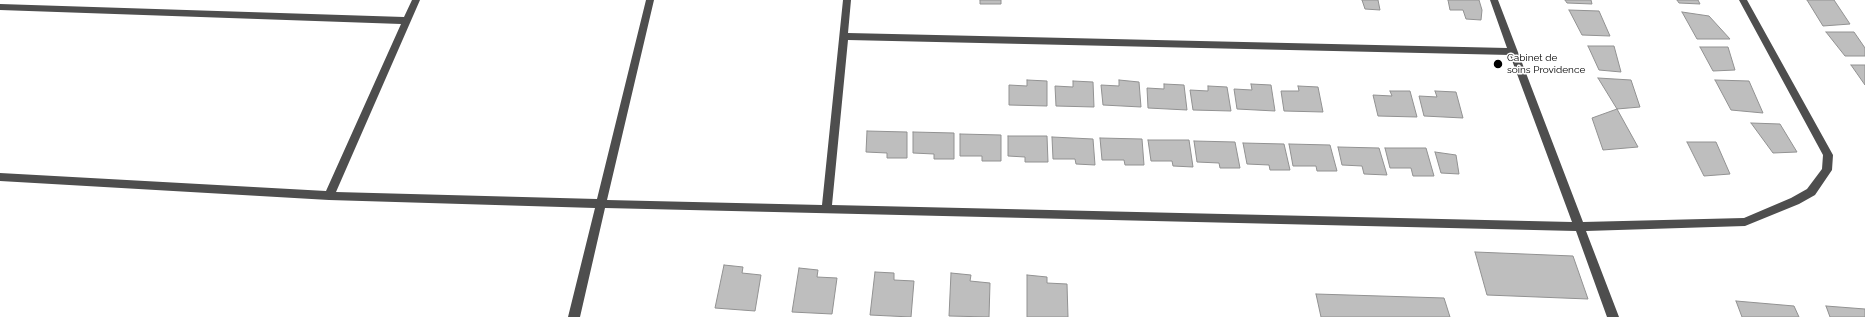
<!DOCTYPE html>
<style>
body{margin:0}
canvas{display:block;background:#fff}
</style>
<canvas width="1865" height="317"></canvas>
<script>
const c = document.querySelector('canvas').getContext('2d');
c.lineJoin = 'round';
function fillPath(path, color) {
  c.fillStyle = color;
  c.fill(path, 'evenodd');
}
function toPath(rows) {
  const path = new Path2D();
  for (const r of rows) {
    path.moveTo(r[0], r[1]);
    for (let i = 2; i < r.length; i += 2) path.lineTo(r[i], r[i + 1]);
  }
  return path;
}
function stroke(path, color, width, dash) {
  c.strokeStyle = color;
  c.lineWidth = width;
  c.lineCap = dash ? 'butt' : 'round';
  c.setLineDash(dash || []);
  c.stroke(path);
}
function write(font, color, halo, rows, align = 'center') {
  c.font = font + ' Raleway,sans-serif';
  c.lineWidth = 3;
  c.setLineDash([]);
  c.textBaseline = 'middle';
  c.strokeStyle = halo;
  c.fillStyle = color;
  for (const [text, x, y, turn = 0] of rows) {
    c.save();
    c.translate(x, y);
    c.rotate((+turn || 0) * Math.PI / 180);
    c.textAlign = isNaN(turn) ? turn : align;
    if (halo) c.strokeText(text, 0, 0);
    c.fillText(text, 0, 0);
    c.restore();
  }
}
const building = toPath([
 [980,0,1001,0,1001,4,980,4,980,0],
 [1362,0,1378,0,1380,10,1365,9,1362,0],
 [1448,0,1479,0,1482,10,1481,20,1466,19,1463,10,1450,10,1448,0],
 [1565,0,1591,0,1592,4,1567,3,1565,0],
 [1677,0,1698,0,1700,4,1679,3,1677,0],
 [1807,0,1834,0,1850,24,1823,26,1807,0],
 [1569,10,1599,11,1610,36,1582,35,1569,10],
 [1682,12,1709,16,1730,39,1697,39,1682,12],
 [1826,32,1854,32,1865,48,1865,56,1845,56,1826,32],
 [1588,46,1614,46,1621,72,1599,70,1588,46],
 [1700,47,1728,47,1735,70,1713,71,1700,47],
 [1851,65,1865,65,1865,85,1851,65],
 [1598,78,1631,80,1640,107,1617,109,1598,78],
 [1027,80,1047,81,1047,106,1009,105,1009,85,1027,86,1027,80],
 [1119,80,1139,82,1141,107,1103,105,1101,85,1119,86,1119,80],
 [1715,80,1749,81,1763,113,1731,110,1715,80],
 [1073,81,1093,82,1094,107,1056,106,1055,86,1073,87,1073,81],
 [1164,84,1184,85,1187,110,1148,108,1147,88,1164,89,1164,84],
 [1251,84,1271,85,1275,111,1237,109,1234,89,1252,90,1251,84],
 [1208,86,1227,87,1231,111,1193,110,1190,90,1208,91,1208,86],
 [1298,86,1318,87,1323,112,1284,111,1281,91,1299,91,1298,86],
 [1390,91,1410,91,1417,117,1378,116,1373,95,1392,96,1390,91],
 [1435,91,1456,92,1463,118,1424,116,1419,96,1437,97,1435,91],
 [1617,109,1638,147,1603,150,1592,118,1617,109],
 [1751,123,1780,124,1797,152,1773,153,1751,123],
 [867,131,907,132,907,158,887,158,887,153,866,152,867,131],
 [913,132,954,133,954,159,934,159,934,154,913,153,913,132],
 [960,134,1001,135,1001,161,982,161,982,156,960,156,960,134],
 [1008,136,1047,136,1048,162,1025,162,1025,157,1008,156,1008,136],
 [1052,137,1093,139,1095,165,1076,164,1075,159,1053,159,1052,137],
 [1100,138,1142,139,1144,165,1125,165,1124,160,1102,160,1100,138],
 [1148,140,1189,140,1193,167,1173,166,1172,161,1151,161,1148,140],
 [1194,141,1235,142,1240,168,1220,168,1219,163,1197,162,1194,141],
 [1687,142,1716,142,1730,174,1704,176,1687,142],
 [1243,143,1284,144,1290,170,1270,170,1269,165,1247,164,1243,143],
 [1289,144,1330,145,1337,171,1317,171,1316,166,1293,166,1289,144],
 [1338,147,1379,148,1387,175,1364,174,1362,166,1342,165,1338,147],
 [1385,148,1426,148,1434,176,1413,176,1411,168,1390,168,1385,148],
 [1435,152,1456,155,1459,174,1441,173,1435,152],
 [1475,252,1573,256,1588,299,1487,295,1475,252],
 [724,265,743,267,742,273,761,275,755,311,715,308,724,265],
 [799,268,818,270,817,277,837,278,832,314,792,312,799,268],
 [875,272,894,273,894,280,914,281,911,317,870,315,875,272],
 [951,273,971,275,970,281,990,283,989,317,949,316,951,273],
 [1027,275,1047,277,1047,283,1067,284,1068,317,1027,317,1027,275],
 [1316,294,1444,298,1450,317,1321,317,1316,294],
 [1736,301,1794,306,1799,317,1742,317,1736,301],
 [1826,306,1865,309,1865,317,1830,317,1826,306]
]);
fillPath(building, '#bebebe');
stroke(building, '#929292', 1);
fillPath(toPath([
 [412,0,420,0,336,192,597,199,646,0,654,0,607,200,822,205,843,0,851,0,848,33,1507,48,1490,0,1498,0,1583,222,1744,218,1791,198,1807,189,1822,169,1823,155,1739,0,1747,0,1833,155,1832,170,1815,195,1799,204,1745,226,1586,231,1619,317,1607,317,1576,231,605,208,580,317,568,317,595,208,329,200,0,181,0,173,326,191,401,24,0,10,0,4,404,17,412,0],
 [848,40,1510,55,1572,222,832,205,848,40]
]), '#4e4e4e');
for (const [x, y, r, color] of [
 [1498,64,5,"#000"]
]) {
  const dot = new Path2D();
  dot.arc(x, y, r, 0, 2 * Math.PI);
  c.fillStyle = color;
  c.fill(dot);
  stroke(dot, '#fff', 1.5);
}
write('10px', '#000', '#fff', [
 ["Cabinet de",1507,58],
 ["soins Providence",1507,70]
], 'left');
</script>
